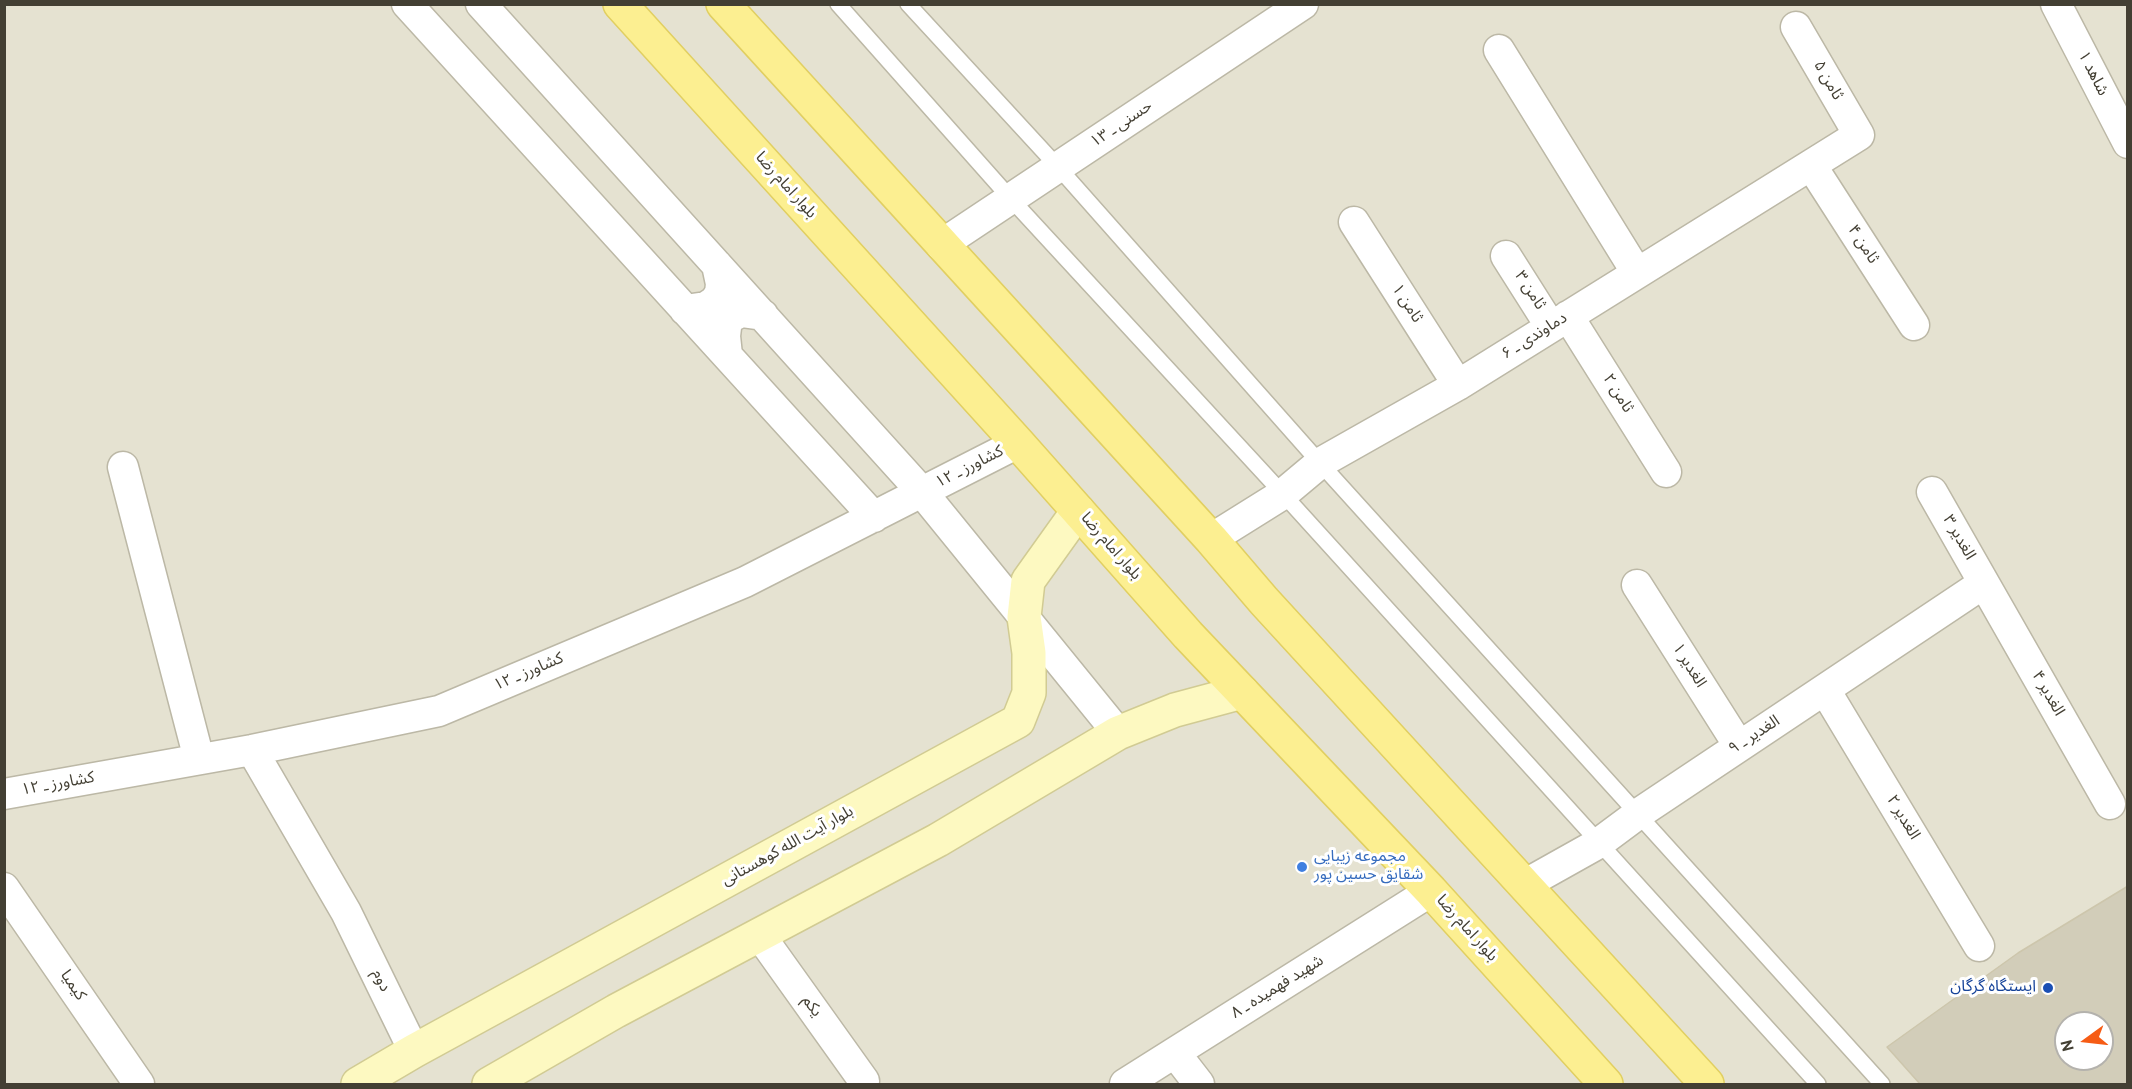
<!DOCTYPE html>
<meta charset="utf-8">
<style>
body{margin:0}
#map{position:relative;width:2132px;height:1089px;overflow:hidden;background:#f1efe3;font-family:Overpass,sans-serif}
canvas{display:block}
.frame{position:absolute;inset:0;border:6px solid #433f33;pointer-events:none}
.north{position:absolute;left:2054px;top:1011px;width:60px;height:60px;box-sizing:border-box;background:#fff;border:2px solid #b4b2ad;border-radius:50%;rotate:255deg;font-size:16px;font-weight:700;line-height:24px;text-align:center;color:#433f33}
.north::after{content:'';display:block;margin:auto;width:21px;height:27px;background:#f65c15;clip-path:polygon(50% 0,100% 100%,50% 72%,0 100%)}
</style>
<div id="map">
<canvas width="2132" height="1089"></canvas>
<div class="frame"></div>
<div class="north">N</div>
</div>
<script>
const c = document.querySelector('canvas').getContext('2d');
c.lineJoin = 'round';
function fillPath(path, color) {
  c.fillStyle = color;
  c.fill(path, 'evenodd');
}
function toPath(rows) {
  const path = new Path2D();
  for (const r of rows) {
    path.moveTo(r[0], r[1]);
    for (let i = 2; i < r.length; i += 2) path.lineTo(r[i], r[i + 1]);
  }
  return path;
}
function stroke(path, color, width, dash) {
  c.strokeStyle = color;
  c.lineWidth = width;
  c.lineCap = dash ? 'butt' : 'round';
  c.setLineDash(dash || []);
  c.stroke(path);
}
function write(font, color, halo, rows, align = 'center') {
  c.font = font + ' Overpass,"Noto Sans Arabic",sans-serif';
  c.lineWidth = 6;
  c.setLineDash([]);
  c.textBaseline = 'middle';
  c.strokeStyle = halo;
  c.fillStyle = color;
  for (const [text, x, y, turn = 0] of rows) {
    c.save();
    c.translate(x, y);
    c.rotate((+turn || 0) * Math.PI / 180);
    c.textAlign = isNaN(turn) ? turn : align;
    if (halo) c.strokeText(text, 0, 0);
    c.fillText(text, 0, 0);
    c.restore();
  }
}
fillPath(toPath([
 [5,5,2127,5,2127,1084,5,1084],
 [2066,1023,2102,1023,2102,1059,2066,1059]
]), '#e5e2d1');
const building = toPath([
 [2128,886,2128,1082,2125,1084,1920,1084,1887,1047,2018,953,2128,886],
 [2066,1023,2102,1023,2102,1059,2066,1059,2066,1023]
]);
fillPath(building, '#d2cdb9');
stroke(building, '#cdc6ac', 1.5);
const lane = toPath([
 [838,4,1011,199,1283,494,1818,1084],
 [908,4,1058,167,1320,463,1882,1084]
]);
const street = toPath([
 [407,4,874,517],
 [481,4,922,492,1118,733],
 [2056,4,2128,143],
 [1499,50,1637,273],
 [1811,165,1914,325],
 [1354,222,1458,385],
 [941,245,1303,4],
 [1506,256,1551,327],
 [685,310,706,307,715,301,720,293,721,284,717,265],
 [1568,316,1666,472],
 [727,355,725,336,727,319,741,312,763,315],
 [123,467,199,759],
 [1932,492,2110,804],
 [1211,539,1283,494,1320,463,1458,385,1859,135,1796,27],
 [1637,585,1739,746],
 [1825,690,1979,946],
 [252,750,346,912,414,1051],
 [4,794,252,750,439,711,745,582,1018,443],
 [1524,885,1599,843,1638,814,1984,583],
 [4,888,139,1084],
 [759,934,864,1081],
 [1175,1053,1199,1084],
 [1125,1084,1431,891]
]);
const secondary = toPath([
 [358,1084,414,1051,1018,721,1029,693,1029,653,1024,617,1028,581,1078,511],
 [489,1084,616,1011,938,840,1118,733,1175,710,1242,692]
]);
const primary = toPath([
 [620,4,1018,443,1188,635,1431,891,1606,1084],
 [723,4,1211,539,1264,601,1707,1084]
]);
stroke(lane, '#bcb8a6', 18);
stroke(street, '#bcb8a6', 33);
stroke(secondary, '#d1cb93', 36);
stroke(primary, '#e1cf61', 36);
stroke(lane, '#fff', 15);
stroke(street, '#fff', 30);
stroke(secondary, '#fdf9c1', 33);
stroke(primary, '#fcef91', 33);
for (const [x, y, r, color] of [
 [1302,867,6,"#3f7fe0"],
 [2048,988,6,"#1a4fb4"]
]) {
  const dot = new Path2D();
  dot.arc(x, y, r, 0, 2 * Math.PI);
  c.fillStyle = color;
  c.fill(dot);
  stroke(dot, '#fff', 2);
}
write('16px', '#433f33', '#fff', [
 ["شاهد ۱",2092,74,63],
 ["ثامن ۵",1827,81,60],
 ["حسنی ـ ۱۳",1122,125,-34],
 ["بلوار امام رضا",785,186,48],
 ["ثامن ۴",1862,245,57],
 ["ثامن ۳",1529,291,57],
 ["ثامن ۱",1406,304,57],
 ["دماوندی ـ ۶",1535,337,-32],
 ["ثامن ۲",1617,394,58],
 ["کشاورز ـ ۱۲",970,468,-27],
 ["الغدیر ۳",1958,538,60],
 ["بلوار امام رضا",1110,547,49],
 ["الغدیر ۱",1688,666,58],
 ["کشاورز ـ ۱۲",529,673,-23],
 ["الغدیر ۴",2047,694,60],
 ["الغدیر ـ ۹",1755,736,-33],
 ["کشاورز ـ ۱۲",58,785,-10],
 ["الغدیر ۲",1902,818,59],
 ["بلوار آیت الله کوهستانی",788,847,-29],
 ["بلوار امام رضا",1466,929,48],
 ["دوم",380,981,64],
 ["کیمیا",72,986,56],
 ["شهید فهمیده ـ ۸",1278,988,-32],
 ["یکم",811,1007,54]
]);
write('16px', '#366cbe', '#fff', [
 ["مجموعه زیبایی",1314,858],
 ["شقایق حسین پور",1314,876]
], 'left');
write('16px', '#164399', '#fff', [
 ["ایستگاه گرگان",2036,988]
], 'right');
</script>
